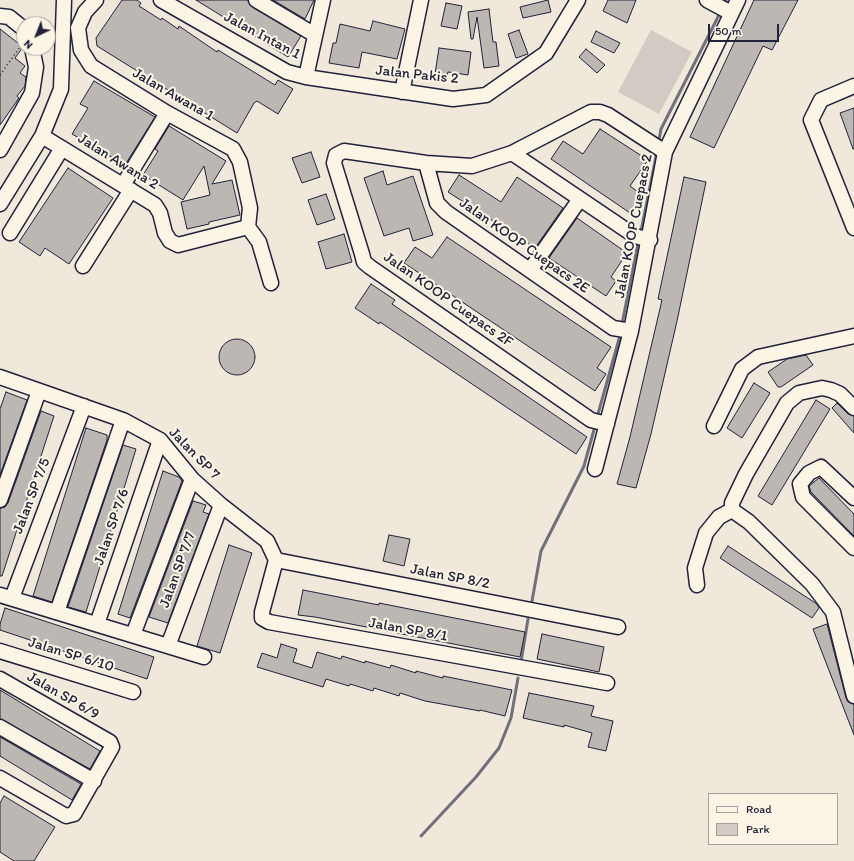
<!DOCTYPE html>
<style>
body{margin:0}
#map{position:relative;width:854px;height:861px;overflow:hidden;background:#efe8db;font-family:Itim,sans-serif}
canvas{display:block}
.legend{position:absolute;left:708px;top:793px;width:130px;height:52px;box-sizing:border-box;background:#fcf5e5;border:1px solid #a5a1a1;margin:0;padding:5px 7px;list-style:none;font-size:12px;color:#22223b}
.legend li{display:flex;align-items:center;gap:8px;height:20px}
.legend b{width:20px;border:1px solid #a5a1a1}
.north{position:absolute;left:16px;top:16px;width:40px;height:40px;box-sizing:border-box;background:#fcf5e5;border:1px solid #a5a1a1;border-radius:50%;rotate:223deg;font-size:11px;font-weight:700;line-height:16px;text-align:center;color:#22223b}
.north::after{content:'';display:block;margin:auto;width:14px;height:18px;background:#22223b;clip-path:polygon(50% 0,100% 100%,50% 72%,0 100%)}
.scale{position:absolute;left:708px;top:24px;width:71px;height:18px;box-sizing:border-box;border:2px solid #22223b;border-top:0;padding-left:5px;font-size:12px;line-height:14px;white-space:nowrap;color:#22223b;-webkit-text-stroke:3px #fcf5e5;paint-order:stroke}
</style>
<div id="map">
<canvas width="854" height="861"></canvas>
<ul class="legend">
<li><b style="height:5px;background:#fcf5e5"></b>Road</li>
<li><b style="height:11px;background:#d1cbc3"></b>Park</li>
</ul>
<div class="north">N</div>
<div class="scale">50 m</div>
</div>
<script>
const c = document.querySelector('canvas').getContext('2d');
c.lineJoin = 'round';
function fillPath(path, color) {
  c.fillStyle = color;
  c.fill(path, 'evenodd');
}
function toPath(rows) {
  const path = new Path2D();
  for (const r of rows) {
    if (r.length === 3) {
      path.moveTo(r[0] + r[2], r[1]);
      path.arc(r[0], r[1], r[2], 0, 2 * Math.PI);
      continue;
    }
    path.moveTo(r[0], r[1]);
    for (let i = 2; i < r.length; i += 2) path.lineTo(r[i], r[i + 1]);
  }
  return path;
}
function stroke(path, color, width, dash) {
  c.strokeStyle = color;
  c.lineWidth = width;
  c.lineCap = dash ? 'butt' : 'round';
  c.setLineDash(dash || []);
  c.stroke(path);
}
function write(font, color, halo, rows, align = 'center') {
  c.font = font + ' Itim,sans-serif';
  c.lineWidth = 4;
  c.setLineDash([]);
  c.textBaseline = 'middle';
  c.strokeStyle = halo;
  c.fillStyle = color;
  for (const [text, x, y, turn = 0] of rows) {
    c.save();
    c.translate(x, y);
    c.rotate((+turn || 0) * Math.PI / 180);
    c.textAlign = isNaN(turn) ? turn : align;
    if (halo) c.strokeText(text, 0, 0);
    c.fillText(text, 0, 0);
    c.restore();
  }
}
fillPath(toPath([
 [651,30,692,52,659,114,618,92]
]), '#d1cbc3');
stroke(toPath([
 [726,1,726,0],
 [659,140,661,129,719,15],
 [641,231,657,152],
 [622,324,638,243],
 [598,414,619,339],
 [532,601,541,551,584,466,595,426],
 [521,662,528,619],
 [421,836,476,777,499,748,511,718,518,678]
]), '#716f79', 3);
const building = toPath([
 [122,0,137,0,141,3,139,6,161,20,162,18,178,29,179,26,217,52,218,50,275,85,278,80,293,89,278,114,257,101,254,103,237,133,97,46,96,38,122,0],
 [196,0,248,0,252,7,301,36,288,57,196,0],
 [273,0,314,0,305,19,273,0],
 [548,0,551,12,523,18,520,7,548,0],
 [608,0,636,0,627,23,603,11,608,0],
 [754,0,798,0,772,50,763,46,714,148,690,137,754,0],
 [446,3,462,6,457,29,441,26,446,3],
 [489,9,493,42,496,42,499,66,484,68,477,17,473,39,471,39,468,12,489,9],
 [373,21,405,29,397,59,362,52,359,68,329,63,333,43,336,43,340,24,370,31,373,21],
 [0,29,23,47,15,58,25,66,20,73,26,77,25,86,17,96,19,98,0,125,0,29],
 [519,30,528,54,516,58,508,34,519,30],
 [596,31,620,43,614,53,591,42,596,31],
 [439,48,471,52,468,75,448,72,447,76,435,74,439,48],
 [586,49,605,65,597,73,579,57,586,49],
 [94,81,155,117,125,165,72,134,88,108,80,104,94,81],
 [854,108,854,149,853,149,840,113,854,108],
 [169,126,226,161,212,184,232,180,240,215,209,222,209,224,187,229,181,202,210,195,204,166,183,200,143,175,158,151,155,149,169,126],
 [600,129,648,160,630,186,642,195,630,213,551,159,563,141,583,154,600,129],
 [311,152,320,177,302,183,292,158,311,152],
 [68,168,113,198,69,264,45,248,40,256,19,242,68,168],
 [383,171,387,185,413,176,433,235,413,241,409,228,384,236,364,178,383,171],
 [459,175,501,202,517,177,563,208,535,248,448,192,459,175],
 [684,177,706,182,677,321,651,434,636,488,617,484,630,437,662,300,658,299,684,177],
 [326,194,335,219,317,225,308,200,326,194],
 [577,218,627,253,611,277,616,281,606,296,549,258,577,218],
 [344,234,352,262,326,269,318,242,344,234],
 [447,237,611,347,597,368,606,374,595,391,404,263,415,247,432,258,447,237],
 [371,284,395,300,392,304,587,437,576,454,380,322,379,324,355,308,371,284],
 [237,357,18],
 [806,355,813,365,781,387,778,387,768,372,787,359,806,355],
 [754,383,770,393,742,438,727,428,754,383],
 [6,392,27,400,0,475,0,409,6,392],
 [816,400,830,409,772,505,758,496,816,400],
 [837,403,848,414,854,416,854,433,832,408,837,403],
 [41,411,54,416,2,576,0,576,0,508,5,507,8,503,41,411],
 [86,428,107,435,107,440,52,602,33,596,86,428],
 [123,445,136,449,86,612,68,607,123,445],
 [163,471,179,477,182,481,130,618,118,614,163,471],
 [819,478,854,514,854,536,811,492,809,486,819,478],
 [193,501,206,505,203,512,209,514,168,623,149,617,193,501],
 [389,535,410,539,404,566,383,561,389,535],
 [229,545,252,553,220,653,197,646,229,545],
 [728,546,817,604,819,608,812,618,720,558,728,546],
 [303,590,379,605,379,603,525,632,520,657,315,617,298,615,303,590],
 [5,608,154,657,147,679,0,630,0,624,5,608],
 [827,624,846,698,848,702,854,704,854,735,813,629,827,624],
 [542,634,604,647,599,672,537,659,542,634],
 [281,644,297,649,293,662,312,668,317,652,341,659,342,656,365,663,365,661,390,668,391,665,416,673,416,671,443,678,443,676,512,690,505,716,480,710,480,711,425,701,400,693,399,696,374,688,373,691,350,684,349,686,326,679,323,687,257,667,262,653,277,658,281,644],
 [0,690,100,751,90,769,0,719,0,690],
 [529,693,594,706,591,716,613,721,606,751,588,747,592,733,564,725,564,727,523,718,529,693],
 [0,737,81,784,72,800,0,756,0,737],
 [4,796,55,827,34,861,14,861,0,852,0,803,4,796]
]);
fillPath(building, '#bcb7b3');
stroke(building, '#22223b', 1);
const minor = toPath([
 [96,0,85,12,78,28,81,50,91,66,167,113,233,149,240,162,250,208,248,227],
 [161,0,287,72,306,77,453,99,486,95,546,53,578,0],
 [256,0,315,35],
 [707,0,731,13],
 [0,16,9,17,24,29],
 [306,77,323,0],
 [854,86,821,100,811,120,854,228],
 [402,92,421,0],
 [42,136,155,205,160,213,165,233,170,241,178,245,248,227],
 [0,150,32,93,36,67,32,48],
 [512,153,635,236,650,240],
 [426,163,437,203,446,212,613,328,631,331],
 [123,185,167,113],
 [0,204,42,136,61,89,64,0],
 [248,227,259,242,271,283],
 [10,233,62,148],
 [83,266,131,190],
 [530,270,580,199],
 [0,377,123,420,160,440,192,479,221,505,267,541,276,560],
 [854,408,840,394,831,390,822,388,799,393,787,403,746,474,732,503,732,510,749,522,812,584,833,612,854,696],
 [607,424,591,420,370,267,364,262,362,254,334,163,336,155,344,151,426,163,472,166,512,153,591,112,600,112,608,115,665,152],
 [714,426,742,369,758,357,854,336],
 [595,469,631,331,665,152,738,0],
 [854,498,821,467,809,473,800,484,803,497,854,548],
 [0,500,39,391],
 [276,560,262,612,262,618,269,622,607,683],
 [276,560,618,627],
 [697,585,695,568,706,533,719,517,732,510],
 [0,595,204,657],
 [12,598,84,406],
 [57,612,123,420],
 [97,624,160,440],
 [133,635,192,479],
 [168,646,221,505],
 [0,651,133,692],
 [0,679,110,742,112,747,74,814,66,816,0,778],
 [0,727,94,781]
]);
stroke(minor, '#22223b', 17);
stroke(toPath([
 [0,75,20,47]
]), '#22223b', 1.5, [1, 3]);
stroke(minor, '#fcf5e5', 14);
write('15px', '#22223b', '#fcf5e5', [
 ["Jalan Intan 1",262,36,28],
 ["Jalan Pakis 2",417,75,6],
 ["Jalan Awana 1",173,95,30],
 ["Jalan Awana 2",118,162,32],
 ["Jalan KOOP Cuepacs 2",634,226,-79],
 ["Jalan KOOP Cuepacs 2E",524,246,35],
 ["Jalan KOOP Cuepacs 2F",448,300,35],
 ["Jalan SP 7",194,454,46],
 ["Jalan SP 7/5",32,496,-69],
 ["Jalan SP 7/6",112,527,-71],
 ["Jalan SP 7/7",178,570,-70],
 ["Jalan SP 8/2",450,577,11],
 ["Jalan SP 8/1",408,630,10],
 ["Jalan SP 6/10",71,655,17],
 ["Jalan SP 6/9",63,696,30]
]);
</script>
